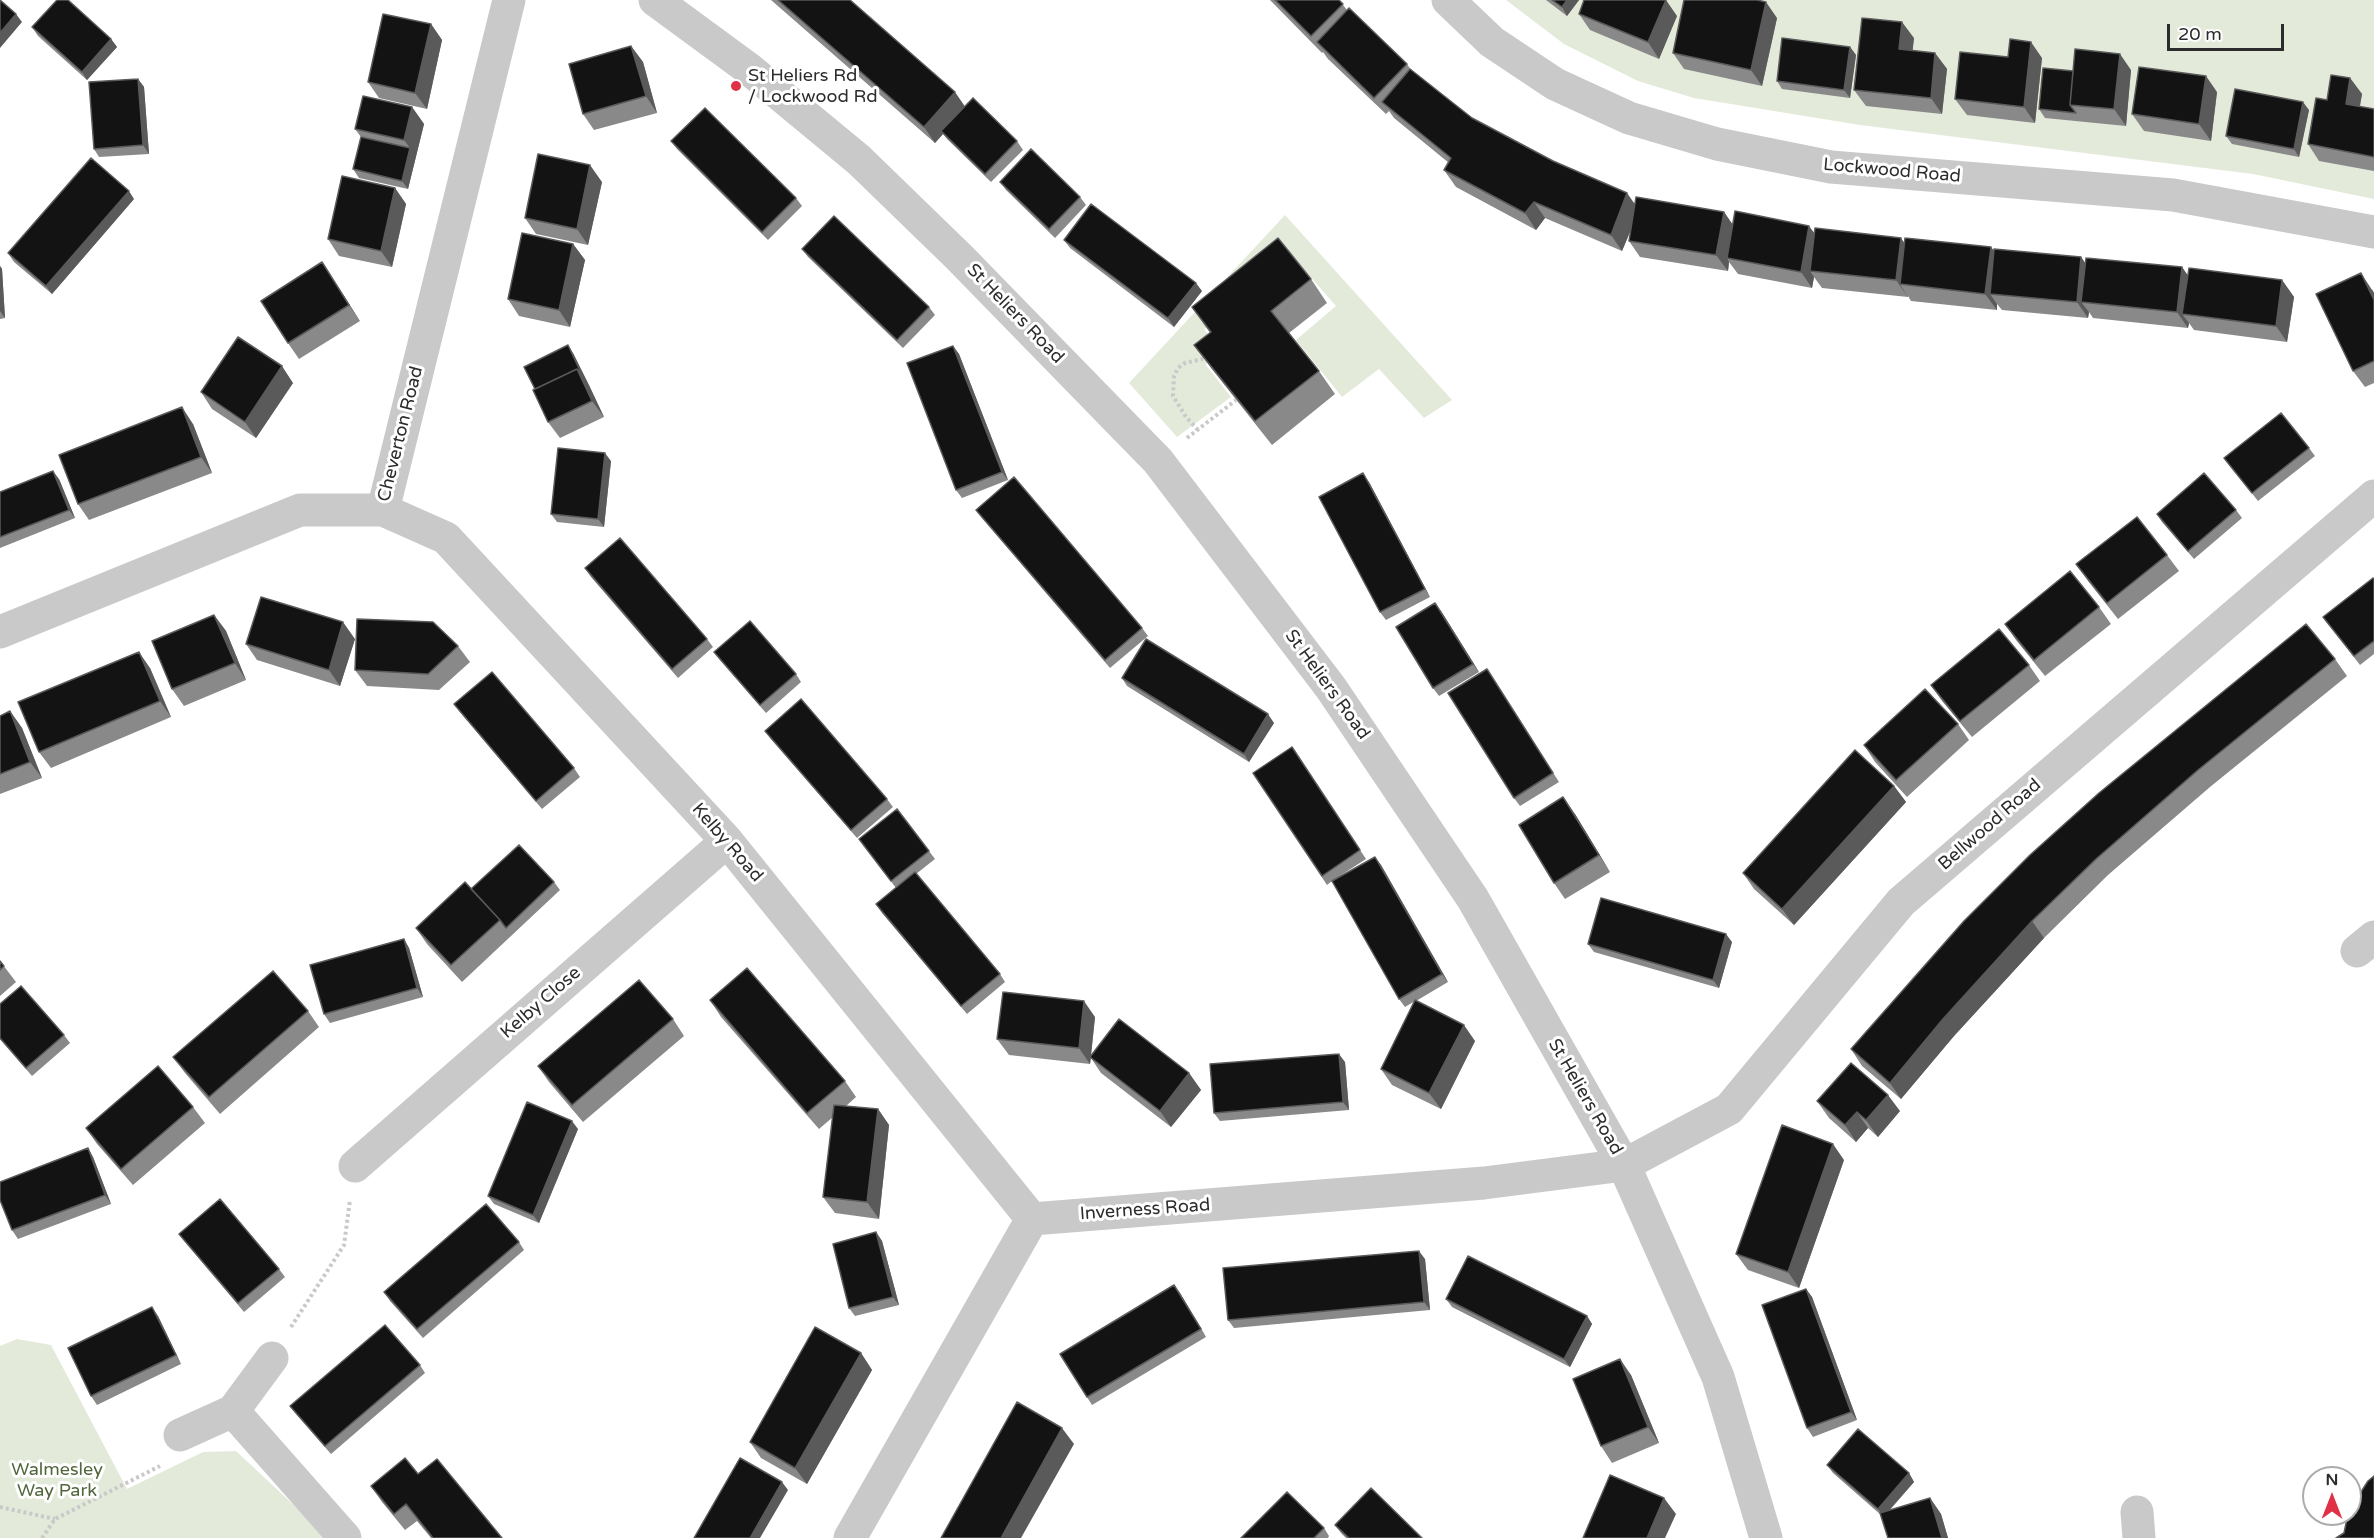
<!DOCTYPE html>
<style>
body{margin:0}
#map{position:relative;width:2374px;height:1538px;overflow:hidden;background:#fff;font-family:"Varela Round",sans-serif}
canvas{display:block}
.north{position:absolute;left:2302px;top:1466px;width:60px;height:60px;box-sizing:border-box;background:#fff;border:2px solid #ababab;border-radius:50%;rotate:0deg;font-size:16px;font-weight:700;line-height:24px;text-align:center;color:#2c2c2c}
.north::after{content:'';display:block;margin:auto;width:21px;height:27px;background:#df3246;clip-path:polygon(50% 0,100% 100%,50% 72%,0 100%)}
.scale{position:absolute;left:2167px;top:24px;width:117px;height:27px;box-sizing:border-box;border:3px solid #2c2c2c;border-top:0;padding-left:8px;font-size:18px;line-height:21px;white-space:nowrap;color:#2c2c2c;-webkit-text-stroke:4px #fff;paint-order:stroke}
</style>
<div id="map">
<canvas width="2374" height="1538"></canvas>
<div class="north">N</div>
<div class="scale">20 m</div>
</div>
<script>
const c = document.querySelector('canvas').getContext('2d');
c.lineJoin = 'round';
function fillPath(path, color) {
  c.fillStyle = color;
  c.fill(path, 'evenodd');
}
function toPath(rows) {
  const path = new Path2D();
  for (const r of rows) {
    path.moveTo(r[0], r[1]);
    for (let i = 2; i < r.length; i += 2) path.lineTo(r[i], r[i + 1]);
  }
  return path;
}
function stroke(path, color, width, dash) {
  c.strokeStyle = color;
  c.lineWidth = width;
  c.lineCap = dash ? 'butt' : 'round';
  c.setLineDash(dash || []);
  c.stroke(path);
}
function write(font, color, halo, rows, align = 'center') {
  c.font = font + ' "Varela Round",sans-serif';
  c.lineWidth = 6;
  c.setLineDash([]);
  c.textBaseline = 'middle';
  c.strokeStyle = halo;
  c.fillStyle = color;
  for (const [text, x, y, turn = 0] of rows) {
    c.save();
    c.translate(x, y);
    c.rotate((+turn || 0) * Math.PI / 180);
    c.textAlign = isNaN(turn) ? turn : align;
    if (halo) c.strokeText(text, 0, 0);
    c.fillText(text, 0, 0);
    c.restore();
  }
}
fillPath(toPath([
 [1506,0,2374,0,2374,199,2253,174,1860,125,1694,98,1638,81,1564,44],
 [1285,215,1452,400,1424,418,1379,369,1342,397,1296,340,1336,306,1293,257,1204,329,1219,347,1207,360,1206,365,1231,397,1177,437,1129,383],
 [17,1339,51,1345,127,1489,203,1452,236,1451,329,1538,0,1538,0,1346]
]), '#e3eada');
stroke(toPath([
 [1198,430,1186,417,1173,396,1174,376,1178,368,1185,363,1202,359,1209,361],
 [1187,438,1236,400],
 [291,1327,344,1245,350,1200],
 [0,1507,55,1519],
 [42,1538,55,1519,160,1466]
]), '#c9c9c9', 4, [3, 3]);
stroke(toPath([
 [655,0,749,69,859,160,959,257,1158,461,1331,688,1473,899,1624,1165,1718,1377,1766,1538],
 [1448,0,1492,42,1555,84,1629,118,1717,144,1831,167,2173,195,2374,232],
 [383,510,446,538,727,841,1032,1219],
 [0,632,300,510,383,510,509,0],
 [2357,951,2374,937],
 [355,1166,727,841],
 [233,1411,272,1358],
 [180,1435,233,1411,345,1538],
 [2137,1512,2139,1538],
 [850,1538,1032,1219,1484,1183,1624,1165,1729,1109,1901,902,2374,496]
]), '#c9c9c9', 33);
fillPath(toPath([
 [771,0,850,0,965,107,1017,141,1023,150,991,182,947,139,943,134,935,143],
 [1270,0,1339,0,1347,10,1407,64,1411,70,1472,118,1635,205,1724,212,1733,225,1814,233,1904,243,1991,247,1994,251,2081,257,2085,263,2182,267,2188,276,2282,280,2294,297,2287,342,2194,330,2189,323,2188,328,2093,318,2089,312,2088,318,2002,310,1997,304,1997,310,1911,301,1908,296,1908,297,1822,288,1814,277,1812,288,1738,274,1729,262,1728,271,1640,257,1629,241,1631,230,1622,251,1545,218,1536,230,1456,187,1444,170,1449,163,1394,118,1389,111,1386,114,1328,59,1323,52,1322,53],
 [1546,0,1579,0,1567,16],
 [1579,14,1677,16,1659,59,1590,30],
 [1777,18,1762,86,1684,69,1673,53],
 [431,24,442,40,427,109,379,98,368,82],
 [32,27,111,39,117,47,87,80,38,36],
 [1914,38,1912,51,1935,53,1947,69,1942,114,1866,106,1854,90],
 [631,46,643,62,657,113,594,130,583,114],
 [1850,47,1856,55,1850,98,1782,89,1777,81],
 [2008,57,2042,58,2035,123,1967,115,1955,99],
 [2073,70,2131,70,2126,126,2045,118,2039,109],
 [2350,78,2362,94,2360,107,2374,109,2374,171,2319,161,2308,144,2327,100],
 [138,79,144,87,149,154,99,157,94,149],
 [2217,92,2211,141,2144,131,2132,114],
 [412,107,424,124,408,189,359,178,353,169,361,137,355,129],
 [2309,110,2299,157,2232,144,2226,136],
 [671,141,796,198,802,206,768,240,677,149],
 [602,182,588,245,536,234,525,218],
 [1000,182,1080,197,1086,205,1055,238,1006,190],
 [395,188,406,204,392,267,339,256,328,239],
 [134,199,52,294,14,262,8,253],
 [1064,240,1202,291,1174,327,1070,248],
 [573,244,585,260,570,327,519,316,508,299],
 [802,249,929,307,935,315,903,348,808,257],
 [322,262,360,321,299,359,288,343],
 [0,266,2,269,5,318,0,319],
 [1311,279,1327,303,1289,333,1319,371,1335,394,1272,445,1211,368,1194,345,1210,333,1192,307],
 [2372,289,2374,293,2374,383,2365,387,2353,371],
 [953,346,959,354,1008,480,962,498,956,490],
 [573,353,604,417,560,438,548,422],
 [293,383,256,438,212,409,201,392],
 [193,424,212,473,89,520,78,504],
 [2309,448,2315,456,2258,501,2224,458],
 [611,461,604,527,557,522,551,514],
 [59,479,75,518,0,548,0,492],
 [1369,482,1430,597,1386,620,1380,612],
 [976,510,1142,628,1148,636,1110,668,982,518],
 [2236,510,2242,518,2194,559,2162,522,2157,514],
 [2167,555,2179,571,2118,619,2088,581,2076,564],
 [585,568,707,639,713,647,678,678,591,577],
 [2374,579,2374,654,2360,665,2323,617],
 [2099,607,2111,624,2045,676,2016,640,2005,624],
 [1441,611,1479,672,1439,696,1433,688],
 [214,615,226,631,246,680,184,706,172,689],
 [355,639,340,686,257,660,246,644],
 [458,646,470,662,439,690,367,686,355,670],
 [714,652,796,674,801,682,766,713,720,660],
 [2335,659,2347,676,2210,787,2108,875,2044,938,1954,1036,1901,1099,1862,1066,1851,1049],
 [2029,665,2040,681,1972,737,1942,701,1931,685],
 [150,668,171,717,51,768,39,752],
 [1487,669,1559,782,1520,806,1514,798],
 [1122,678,1274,723,1249,762,1127,686],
 [454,704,574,768,580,777,542,809,460,712],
 [10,711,22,728,42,778,0,794,0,716],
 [1958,724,1969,740,1907,797,1875,762,1864,745],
 [765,731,887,799,893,807,857,838,771,739],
 [1292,747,1366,859,1335,879,1375,857,1381,865,1448,982,1416,1001,1475,1041,1441,1109,1392,1085,1381,1069,1415,1001,1405,1007,1399,999,1332,881,1327,885,1253,773],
 [1894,786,1906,802,1794,925,1754,889,1743,873],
 [1575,814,1610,872,1565,899,1554,883],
 [859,839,929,851,935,859,916,874,1000,974,1005,982,967,1014,882,913,876,904,896,888],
 [554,882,560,890,462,982,427,944,416,928,471,889],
 [404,939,409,948,423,997,330,1023,324,1014],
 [1732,942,1719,988,1594,952,1588,944],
 [0,961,16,982,0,996],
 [710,1000,845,1081,856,1097,846,1106,878,1109,889,1125,879,1219,835,1213,823,1197,833,1117,819,1129,721,1017],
 [0,1004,64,1035,70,1043,32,1076,0,1039],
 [308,1011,319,1027,220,1114,185,1073,173,1057],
 [1095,1017,1091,1056,1189,1073,1201,1090,1171,1127,1101,1073,1091,1058,1090,1064,1009,1055,997,1039],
 [673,1019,684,1036,583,1122,549,1082,538,1066],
 [1345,1062,1349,1110,1220,1121,1214,1113],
 [1817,1101,1900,1111,1878,1137,1868,1128,1856,1142,1829,1118],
 [193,1107,205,1123,133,1185,97,1144,86,1128],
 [578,1129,539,1223,494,1204,488,1196],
 [88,1148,93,1157,111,1204,18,1239,12,1230],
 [1844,1160,1799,1288,1748,1270,1736,1254],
 [876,1232,882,1241,899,1305,855,1316,849,1308],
 [179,1234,279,1269,285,1277,244,1312,185,1242],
 [519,1242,524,1250,423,1338,390,1301,384,1292],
 [1425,1259,1430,1310,1234,1328,1228,1320],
 [1806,1289,1812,1297,1857,1420,1813,1437,1807,1428],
 [1180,1293,1206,1337,1092,1405,1087,1397],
 [1446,1299,1587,1316,1592,1324,1570,1367,1452,1307],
 [158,1316,181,1364,97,1405,91,1396],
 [861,1353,872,1370,807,1484,761,1458,750,1442],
 [420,1365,425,1373,331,1454,296,1414,290,1406],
 [1631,1375,1659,1443,1612,1463,1601,1446],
 [1827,1465,1909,1473,1914,1482,1890,1510,1930,1498,1941,1514,1948,1538,1888,1538,1881,1515,1833,1473],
 [418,1474,502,1538,431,1538,417,1521,405,1530,382,1502,371,1486],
 [1335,1525,1422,1538,1346,1538,1341,1533],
 [1324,1528,1329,1536,1328,1538,1241,1538]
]), '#898989');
fillPath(toPath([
 [1567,0,1579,0,1567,16,1562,7],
 [1666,0,1677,16,1659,59,1648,42],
 [1766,2,1777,18,1762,86,1751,70],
 [16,14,22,22,0,48,0,33],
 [1902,22,1914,38,1911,66,1899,49],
 [431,24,442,40,427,109,415,93],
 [111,39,117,47,87,80,82,72],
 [2031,42,2042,58,2035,123,2024,107],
 [631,46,643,62,657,113,646,96],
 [1850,47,1856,55,1850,98,1844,90],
 [1935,53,1947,69,1942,114,1931,98],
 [2120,54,2131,70,2126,126,2114,109],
 [2206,76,2217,92,2211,141,2199,124],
 [2350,78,2362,94,2357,120,2346,104],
 [138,79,144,87,149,154,143,145],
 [955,92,966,108,941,131,943,134,935,143,924,127],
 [2303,102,2309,110,2299,157,2294,149],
 [412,107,424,124,408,189,402,181,410,148,404,140],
 [590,165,602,182,588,245,577,229],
 [395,188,406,204,392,267,381,251],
 [129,191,134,199,52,294,46,286],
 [1627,193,1639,210,1622,251,1611,235],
 [1534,202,1545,218,1536,230,1525,213],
 [1724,212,1735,228,1727,258,1729,262,1728,271,1716,255],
 [1809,226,1821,242,1810,271,1814,277,1812,288,1801,272],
 [1901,238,1912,254,1900,284,1908,297,1896,280],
 [573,244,585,260,570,327,559,310],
 [1991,247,2002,263,1990,294,1997,304,1997,310,1985,294],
 [2081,257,2092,273,2081,302,2089,312,2088,318,2077,302],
 [322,262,333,279,360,321,349,305],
 [0,266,2,269,5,318,0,311],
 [2182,267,2193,283,2182,314,2189,323,2188,328,2177,312],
 [2361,273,2374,293,2374,300],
 [2282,280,2294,297,2287,342,2276,326],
 [1196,283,1202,291,1174,327,1168,318],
 [568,345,573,353,589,385,583,377],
 [953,346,959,354,1008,480,1002,472],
 [282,366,293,383,256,438,245,422],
 [577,369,589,385,604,417,592,401],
 [182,407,193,424,212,473,201,457],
 [605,453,611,461,604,527,598,519],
 [53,471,59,479,75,518,69,510],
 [1363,473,1369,482,1430,597,1425,589],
 [1435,603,1441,611,1479,672,1473,664],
 [214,615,226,631,246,680,235,663],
 [343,622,355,639,340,686,329,670],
 [139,652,150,668,171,717,160,701],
 [10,711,22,728,42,778,30,762],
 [1268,714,1274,723,1249,762,1244,754],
 [1894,786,1906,802,1794,925,1782,909],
 [1563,797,1575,814,1610,872,1599,855],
 [1375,857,1381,865,1448,982,1442,974],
 [2032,921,2044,938,1954,1036,1901,1099,1890,1083,1943,1019],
 [1726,934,1732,942,1719,988,1713,980],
 [404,939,409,948,423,997,417,988],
 [1084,1001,1095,1017,1090,1064,1079,1048],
 [1464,1025,1475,1041,1441,1109,1429,1093],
 [1339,1054,1345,1062,1349,1110,1343,1102],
 [1189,1073,1201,1090,1171,1127,1160,1111],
 [1888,1095,1900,1111,1878,1137,1866,1120],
 [878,1109,889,1125,879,1219,867,1202],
 [1857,1112,1868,1128,1856,1142,1845,1125],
 [572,1121,578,1129,539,1223,533,1215],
 [1833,1144,1844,1160,1799,1288,1788,1272],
 [88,1148,93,1157,111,1204,105,1195],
 [876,1232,882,1241,899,1305,893,1297],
 [1419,1251,1425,1259,1430,1310,1424,1302],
 [1174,1285,1180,1293,1206,1337,1201,1329],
 [1806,1289,1812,1297,1857,1420,1851,1412],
 [152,1307,158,1316,181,1364,176,1355],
 [1587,1316,1592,1324,1570,1367,1564,1359],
 [861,1353,872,1370,807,1484,795,1468],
 [1620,1359,1631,1375,1659,1443,1648,1427],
 [1062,1428,1074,1444,1021,1538,1001,1538],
 [1909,1473,1914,1482,1883,1517,1878,1509],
 [782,1482,788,1490,760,1538,750,1538],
 [1664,1498,1676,1514,1665,1538,1647,1538],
 [1930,1498,1941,1514,1948,1538,1942,1538]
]), '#5a5a5a');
const building = toPath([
 [0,0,16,14,0,33,0,0],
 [57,0,68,0,111,39,82,72,32,27,57,0],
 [778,0,850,0,955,92,924,127,778,0],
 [1275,0,1339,0,1343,4,1311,36,1275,0],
 [1552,0,1567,0,1562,7,1552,0],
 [1584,0,1666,0,1648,42,1579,14,1584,0],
 [1684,0,1757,0,1766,2,1751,70,1673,53,1684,0],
 [1349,8,1407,64,1374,98,1317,42,1349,8],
 [383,14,431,24,415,93,368,82,383,14],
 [1862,18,1902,22,1899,49,1935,53,1931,98,1854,90,1862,18],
 [1782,38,1850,47,1844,90,1777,81,1782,38],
 [2010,39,2031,42,2024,107,1955,99,1960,52,2008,57,2010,39],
 [631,46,646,96,583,114,569,64,631,46],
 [2075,49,2120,54,2114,109,2070,105,2075,49],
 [2139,67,2206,76,2199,124,2132,114,2139,67],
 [2043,68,2073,71,2070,105,2076,113,2039,109,2043,68],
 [1410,69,1472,118,1553,161,1627,193,1611,235,1534,202,1525,213,1444,170,1451,158,1382,102,1410,69],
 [2331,75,2350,78,2346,104,2374,109,2374,157,2308,144,2316,98,2327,100,2331,75],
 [138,79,143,145,94,149,89,82,138,79],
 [2235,89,2303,102,2294,149,2226,136,2235,89],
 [363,96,412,107,404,140,355,129,363,96],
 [973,98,1017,141,985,174,941,131,973,98],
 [705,108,796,198,762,232,671,141,705,108],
 [361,137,410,148,402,181,353,169,361,137],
 [1031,149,1080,197,1049,229,1000,182,1031,149],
 [538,154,590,165,577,229,525,218,538,154],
 [91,158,129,191,46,286,8,253,91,158],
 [342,176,395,188,381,251,328,239,342,176],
 [1636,197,1724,212,1716,255,1629,241,1636,197],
 [1091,204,1196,283,1168,318,1064,240,1091,204],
 [1735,211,1809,226,1801,272,1727,258,1735,211],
 [834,216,929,307,897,340,802,249,834,216],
 [1815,228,1901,238,1896,280,1810,271,1815,228],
 [522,233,573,244,559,310,508,299,522,233],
 [1278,238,1311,279,1271,311,1319,371,1255,421,1194,345,1211,332,1192,307,1278,238],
 [1905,238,1991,247,1985,294,1900,284,1905,238],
 [1994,249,2081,257,2077,302,1990,294,1994,249],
 [2086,258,2182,267,2177,312,2081,302,2086,258],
 [322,262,349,305,288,343,261,301,322,262],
 [2189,268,2282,280,2276,326,2182,314,2189,268],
 [2361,273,2374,300,2374,361,2353,371,2316,294,2361,273],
 [238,337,282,366,245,422,201,392,238,337],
 [568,345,583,377,577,369,535,389,524,367,568,345],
 [953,346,1002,472,956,490,907,363,953,346],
 [577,369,592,401,548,422,533,390,577,369],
 [182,407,201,457,78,504,59,455,182,407],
 [2281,413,2309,448,2252,493,2224,458,2281,413],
 [558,448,605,453,598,519,551,514,558,448],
 [53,471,69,510,0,537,0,492,53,471],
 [1363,473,1425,589,1380,612,1319,497,1363,473],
 [2204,473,2236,510,2188,551,2157,514,2204,473],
 [1014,477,1142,628,1105,660,976,510,1014,477],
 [2137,517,2167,555,2107,603,2076,564,2137,517],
 [620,538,707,639,672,669,585,568,620,538],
 [2070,571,2099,607,2034,660,2005,624,2070,571],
 [2373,578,2374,579,2374,641,2354,656,2323,617,2373,578],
 [261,597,343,622,329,670,246,644,261,597],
 [1435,603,1473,664,1433,688,1396,627,1435,603],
 [214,615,235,663,172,689,152,641,214,615],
 [357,619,433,622,458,646,428,674,355,670,357,619],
 [750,621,796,674,760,705,714,652,750,621],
 [2306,624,2335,659,2198,770,2096,859,2032,921,1943,1019,1890,1083,1851,1049,1964,921,2030,855,2099,793,2306,624],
 [1999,629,2029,665,1960,721,1931,685,1999,629],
 [1146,639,1268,714,1244,754,1122,678,1146,639],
 [139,652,160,701,39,752,18,702,139,652],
 [1487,669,1553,773,1514,798,1448,693,1487,669],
 [492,672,574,768,536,801,454,704,492,672],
 [1925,689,1958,724,1896,780,1864,745,1925,689],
 [801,699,887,799,851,830,765,731,801,699],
 [10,711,30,762,0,774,0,716,10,711],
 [1292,747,1360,850,1322,876,1253,773,1292,747],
 [1855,750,1894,786,1782,909,1743,873,1855,750],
 [1563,797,1599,855,1554,883,1519,825,1563,797],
 [897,809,929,851,891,881,859,839,897,809],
 [519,845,554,882,506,928,500,920,471,889,519,845],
 [1375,857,1442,974,1399,999,1332,881,1375,857],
 [915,872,1000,974,961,1006,876,904,915,872],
 [465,882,500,920,451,965,416,928,465,882],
 [1601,898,1726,934,1713,980,1588,944,1601,898],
 [404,939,417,988,324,1014,310,965,404,939],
 [0,961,4,966,0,970,0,961],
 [747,968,845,1081,807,1113,710,1000,747,968],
 [273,971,308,1011,209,1097,173,1057,273,971],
 [639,980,673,1019,572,1105,538,1066,639,980],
 [21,986,64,1035,26,1068,0,1038,0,1004,21,986],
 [1003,992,1084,1001,1079,1048,997,1039,1003,992],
 [1415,1000,1464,1025,1429,1093,1381,1069,1415,1000],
 [1119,1019,1189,1073,1160,1111,1090,1057,1119,1019],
 [1339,1054,1343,1102,1214,1113,1210,1064,1339,1054],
 [1851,1063,1888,1095,1866,1120,1857,1112,1845,1125,1817,1101,1851,1063],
 [158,1066,193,1107,121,1169,86,1128,158,1066],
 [527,1102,572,1121,533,1215,488,1196,527,1102],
 [834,1105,878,1109,867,1202,823,1197,834,1105],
 [1782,1125,1833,1144,1788,1272,1736,1254,1782,1125],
 [88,1148,105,1195,12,1230,0,1200,0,1182,88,1148],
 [220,1199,279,1269,238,1303,179,1234,220,1199],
 [486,1204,519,1242,417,1329,384,1292,486,1204],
 [876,1232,893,1297,849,1308,833,1244,876,1232],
 [1419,1251,1424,1302,1228,1320,1223,1268,1419,1251],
 [1468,1256,1587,1316,1564,1359,1446,1299,1468,1256],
 [1174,1285,1201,1329,1087,1397,1060,1354,1174,1285],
 [1806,1289,1851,1412,1807,1428,1762,1305,1806,1289],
 [152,1307,176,1355,91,1396,68,1348,152,1307],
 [385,1325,420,1365,325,1446,290,1406,385,1325],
 [815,1327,861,1353,795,1468,750,1442,815,1327],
 [1620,1359,1648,1427,1601,1446,1573,1379,1620,1359],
 [1017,1402,1062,1428,1001,1538,941,1538,1017,1402],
 [1858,1429,1909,1473,1878,1509,1827,1465,1858,1429],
 [405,1458,418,1474,437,1459,502,1538,433,1538,406,1504,394,1514,371,1486,405,1458],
 [740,1458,782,1482,750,1538,694,1538,740,1458],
 [1610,1475,1664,1498,1647,1538,1583,1538,1610,1475],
 [2374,1476,2374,1538,2336,1538,2344,1533,2348,1514,2350,1514,2350,1509,2368,1481,2374,1476],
 [1371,1488,1422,1538,1349,1538,1335,1525,1371,1488],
 [1287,1492,1324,1528,1314,1538,1241,1538,1287,1492],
 [1930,1498,1942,1538,1888,1538,1880,1513,1930,1498]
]);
fillPath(building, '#131313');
stroke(building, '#5a5a5a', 1.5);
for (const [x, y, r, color] of [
 [736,86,6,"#df3246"]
]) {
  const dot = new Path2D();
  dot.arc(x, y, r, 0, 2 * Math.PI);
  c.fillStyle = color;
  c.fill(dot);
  stroke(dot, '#fff', 2);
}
write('18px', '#2c2c2c', '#fff', [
 ["St Heliers Rd",748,76],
 ["/ Lockwood Rd",748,97]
], 'left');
write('18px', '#2c2c2c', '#fff', [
 ["Lockwood Road",1892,171,5],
 ["St Heliers Road",1015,314,46],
 ["Cheverton Road",401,434,-76],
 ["St Heliers Road",1327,685,54],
 ["Bellwood Road",1990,825,-41],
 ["Kelby Road",727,843,49],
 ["Kelby Close",541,1003,-41],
 ["St Heliers Road",1585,1097,60],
 ["Inverness Road",1145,1210,-4]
]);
write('18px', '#51663b', '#fff', [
 ["Walmesley",57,1470],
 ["Way Park",57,1491]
]);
</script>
